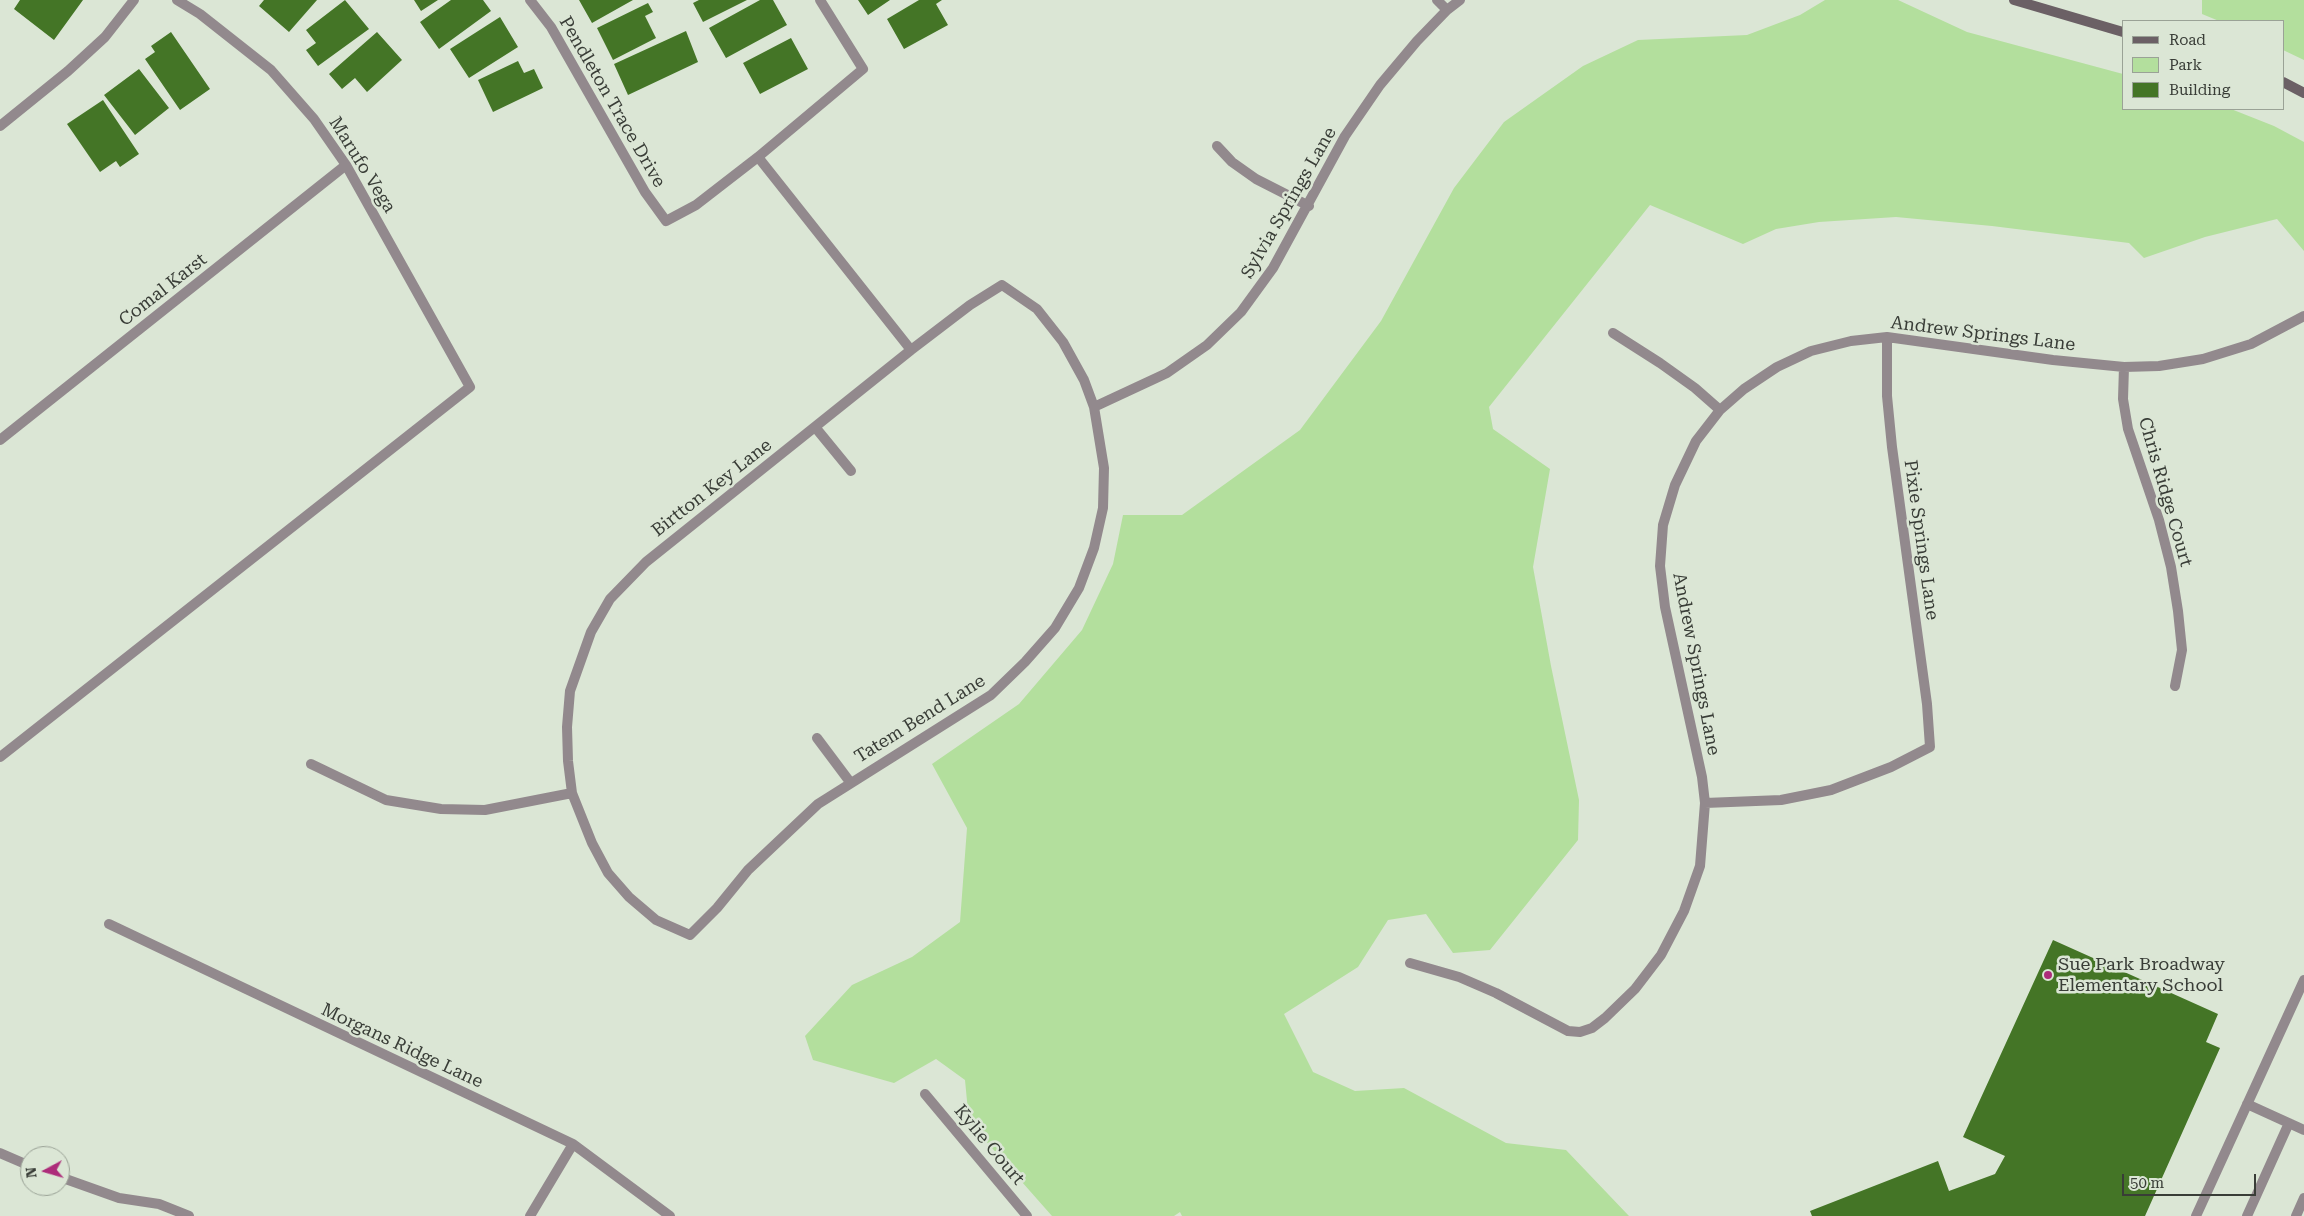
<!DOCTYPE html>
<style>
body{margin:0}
#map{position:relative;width:2304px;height:1216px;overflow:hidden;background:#dbe6d5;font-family:"Roboto Serif",serif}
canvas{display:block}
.legend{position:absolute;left:2122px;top:20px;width:162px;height:90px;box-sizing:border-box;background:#dbe6d5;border:1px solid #9aa296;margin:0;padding:6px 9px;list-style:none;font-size:15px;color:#393d37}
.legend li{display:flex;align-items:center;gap:10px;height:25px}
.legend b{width:25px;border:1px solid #9aa296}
.north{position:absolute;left:20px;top:1146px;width:50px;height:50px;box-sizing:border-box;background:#dbe6d5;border:1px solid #9aa296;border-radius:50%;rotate:264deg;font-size:14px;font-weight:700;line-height:20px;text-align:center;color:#393d37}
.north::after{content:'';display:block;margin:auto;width:18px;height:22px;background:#ad2c7a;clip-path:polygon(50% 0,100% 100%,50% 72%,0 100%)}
.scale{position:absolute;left:2122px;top:1174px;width:134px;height:22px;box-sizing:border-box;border:2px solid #393d37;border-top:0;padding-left:6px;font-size:15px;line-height:18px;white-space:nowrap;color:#393d37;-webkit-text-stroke:4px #dbe6d5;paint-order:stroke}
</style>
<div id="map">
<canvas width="2304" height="1216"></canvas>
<ul class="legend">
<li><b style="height:6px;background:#6b6065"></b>Road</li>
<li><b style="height:14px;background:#b3df9d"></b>Park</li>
<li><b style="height:14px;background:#447526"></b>Building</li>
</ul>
<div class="north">N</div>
<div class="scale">50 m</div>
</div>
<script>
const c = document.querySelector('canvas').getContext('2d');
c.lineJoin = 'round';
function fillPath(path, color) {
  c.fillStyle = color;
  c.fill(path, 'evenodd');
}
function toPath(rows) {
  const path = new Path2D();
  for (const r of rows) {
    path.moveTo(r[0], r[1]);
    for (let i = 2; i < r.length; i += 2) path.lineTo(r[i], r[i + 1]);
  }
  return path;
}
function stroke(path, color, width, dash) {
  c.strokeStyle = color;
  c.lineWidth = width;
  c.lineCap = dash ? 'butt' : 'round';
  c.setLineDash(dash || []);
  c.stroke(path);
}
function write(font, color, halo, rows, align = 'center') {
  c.font = font + ' "Roboto Serif",serif';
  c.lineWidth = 5;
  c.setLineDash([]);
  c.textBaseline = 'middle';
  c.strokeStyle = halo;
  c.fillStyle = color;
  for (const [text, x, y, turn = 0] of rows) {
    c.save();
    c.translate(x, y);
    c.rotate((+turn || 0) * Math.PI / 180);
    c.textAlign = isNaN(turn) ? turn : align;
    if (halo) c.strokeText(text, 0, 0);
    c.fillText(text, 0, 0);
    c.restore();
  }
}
fillPath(toPath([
 [1825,0,1898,0,1967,32,2123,74,2123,109,2231,109,2274,126,2304,142,2304,251,2277,219,2205,237,2144,258,2129,243,1992,226,1896,217,1819,222,1776,229,1743,244,1650,205,1489,407,1493,429,1550,469,1533,567,1551,666,1579,800,1578,840,1490,950,1453,953,1426,914,1388,920,1358,967,1284,1014,1313,1072,1355,1091,1404,1088,1506,1143,1566,1150,1629,1216,1182,1216,1180,1212,1174,1216,1052,1216,969,1122,965,1080,936,1059,894,1083,813,1060,805,1036,852,985,912,957,960,922,967,828,932,764,1019,704,1082,630,1113,564,1123,515,1182,515,1300,430,1381,321,1454,188,1504,122,1583,66,1638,40,1747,35,1800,15],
 [2202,0,2304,0,2304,60,2283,50,2283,21,2219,21,2202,14]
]), '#b3df9d');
fillPath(toPath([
 [20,0,83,0,54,40,14,9],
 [264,0,317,0,289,32,259,6],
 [345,0,369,29,318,66,306,50,316,43,306,30],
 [414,0,438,0,421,11],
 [451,0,483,0,491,11,439,49,420,22],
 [579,0,633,0,592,23],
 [699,0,747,0,703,22,693,3],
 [760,0,773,0,787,25,726,58,709,28],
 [858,0,890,0,868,15],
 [919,0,942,0,936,4,948,25,904,49,887,19],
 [648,3,653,12,645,16,656,38,613,60,597,28],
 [500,17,518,47,469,78,450,49],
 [686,31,698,62,628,95,614,64],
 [171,32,210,89,180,110,145,59,155,52,151,46],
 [377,32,402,60,367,92,355,78,342,89,329,74],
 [791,38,808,69,760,94,743,63],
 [518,61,524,73,534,69,543,88,493,112,478,80],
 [139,69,169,108,135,135,104,95],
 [103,100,139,154,120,167,116,161,100,172,67,124],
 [2053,940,2218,1014,2206,1042,2220,1048,2145,1216,1812,1216,1810,1211,1938,1161,1949,1191,1995,1174,2005,1156,1963,1137]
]), '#447526');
stroke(toPath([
 [2247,1104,2304,1130],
 [2196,1216,2304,980],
 [2247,1216,2289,1123],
 [2296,1216,2304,1198]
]), '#92898d', 10);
stroke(toPath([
 [530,0,551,27,645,192,666,221,696,205,758,157,863,69,820,0],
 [1437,0,1447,10],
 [0,126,68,71,105,37,134,0],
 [1217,146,1232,162,1256,179,1309,206],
 [758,157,911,350],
 [1002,285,1037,309,1063,342,1084,380,1094,407,1104,468,1103,508,1094,548,1079,588,1055,628,1025,662,991,695,818,804,748,870,717,908,690,935,656,920,629,897,608,873,592,843,572,793,568,761,567,727,570,691,591,632,610,599,646,562,911,350,970,305,1002,285],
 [1613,333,1660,363,1695,388,1720,410],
 [2124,367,2123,399,2128,429,2159,520,2171,567,2178,611,2182,650,2175,686],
 [1094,407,1167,373,1207,345,1241,312,1273,268,1345,136,1380,85,1417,41,1447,10,1460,0],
 [815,427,851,471],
 [0,440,346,165],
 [817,738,850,782],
 [0,757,470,387,346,165,314,119,271,70,200,14,177,0],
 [311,764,386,800,441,809,485,810,572,793],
 [1705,803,1781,800,1831,790,1891,767,1930,747,1927,704,1892,447,1887,396,1887,337],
 [109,924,573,1144,670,1216],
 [1410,963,1459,977,1496,993,1568,1031,1580,1032,1592,1028,1605,1018,1635,989,1661,955,1684,911,1700,866,1705,803,1702,777,1665,607,1660,566,1663,525,1675,485,1696,441,1720,410,1744,389,1777,367,1811,351,1851,341,1887,337,2053,360,2124,367,2159,366,2203,359,2251,344,2304,316],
 [925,1094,1027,1216],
 [0,1153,30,1166],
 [60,1177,119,1198,159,1204,189,1216],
 [530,1216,573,1144]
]), '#92898d', 10);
stroke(toPath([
 [2014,0,2123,32],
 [2283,82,2304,93]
]), '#6b6065', 10);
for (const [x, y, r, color] of [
 [2048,975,5,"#ad2c7a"]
]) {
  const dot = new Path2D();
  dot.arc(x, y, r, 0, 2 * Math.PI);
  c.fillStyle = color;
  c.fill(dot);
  stroke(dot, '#dbe6d5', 2);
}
write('18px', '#393d37', '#dbe6d5', [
 ["Pendleton Trace Drive",612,102,60],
 ["Marufo Vega",362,165,58],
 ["Sylvia Springs Lane",1289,203,-60],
 ["Comal Karst",163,290,-38],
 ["Andrew Springs Lane",1983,334,7],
 ["Birtton Key Lane",712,488,-38],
 ["Chris Ridge Court",2165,492,74],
 ["Pixie Springs Lane",1921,540,82],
 ["Andrew Springs Lane",1696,664,79],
 ["Tatem Bend Lane",920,719,-32],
 ["Morgans Ridge Lane",402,1046,25],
 ["Kylie Court",989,1145,50]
]);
write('18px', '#393d37', '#dbe6d5', [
 ["Sue Park Broadway",2058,965],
 ["Elementary School",2058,986]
], 'left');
</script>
